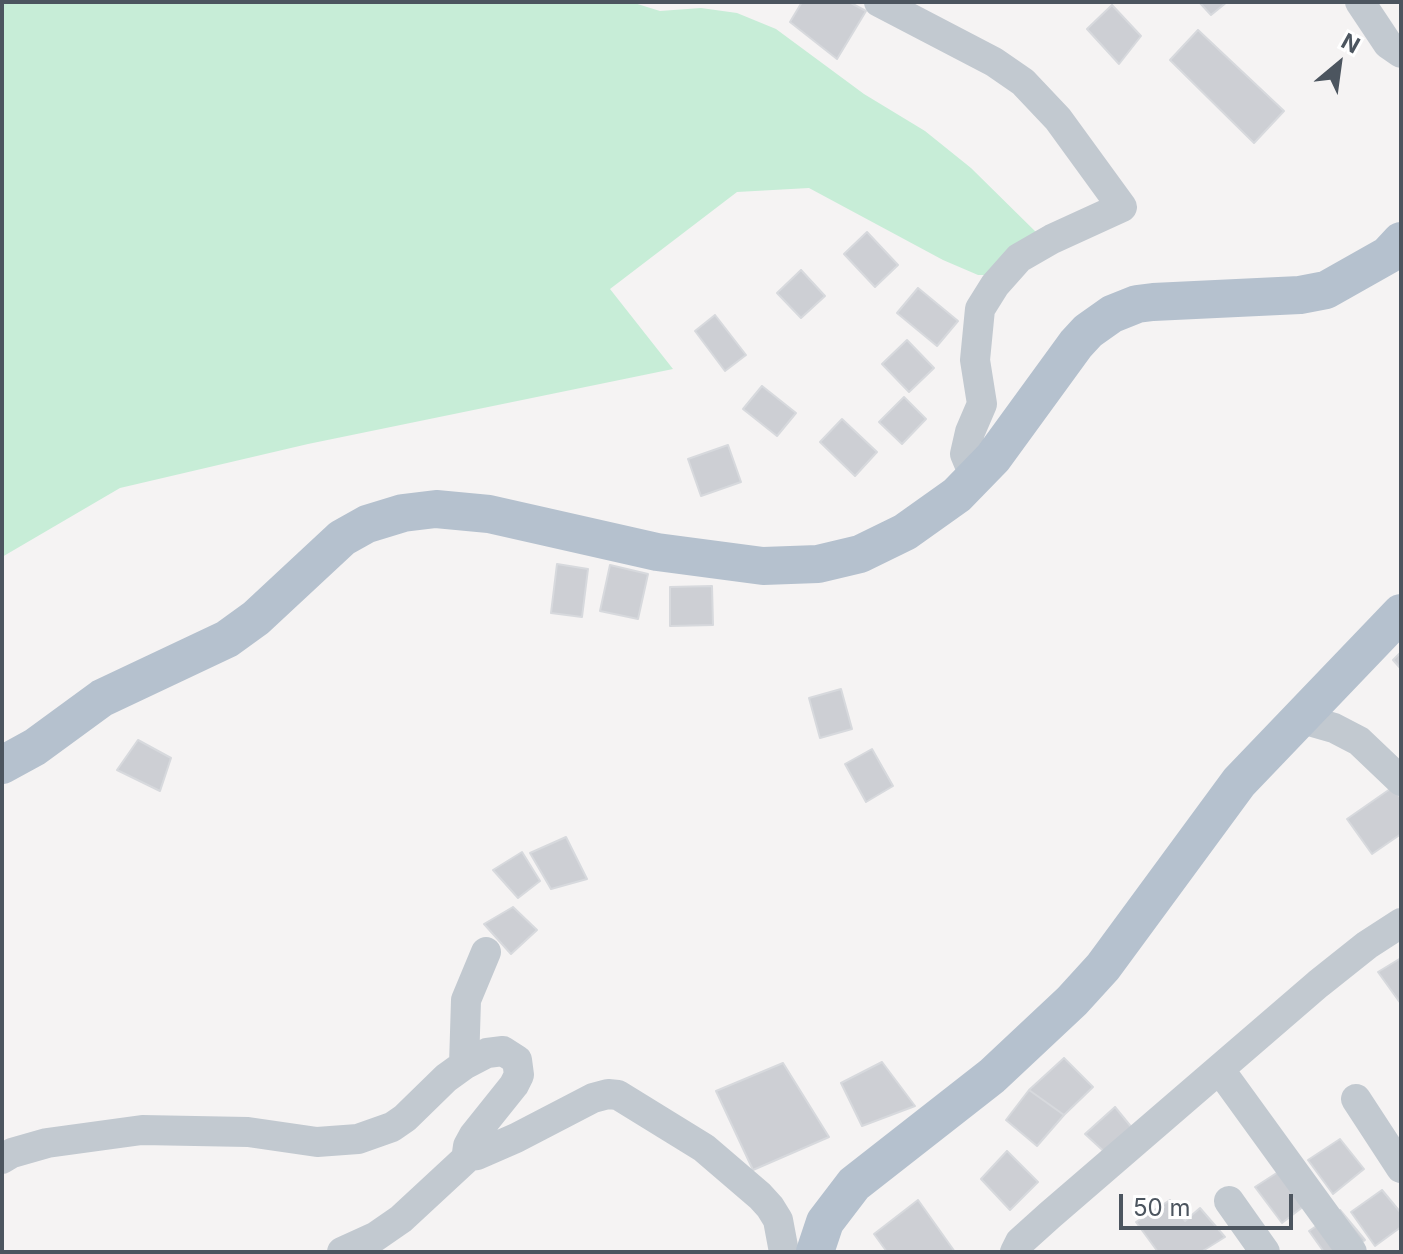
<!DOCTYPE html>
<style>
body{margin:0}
#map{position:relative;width:1403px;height:1254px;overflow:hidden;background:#f5f3f3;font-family:Inter,sans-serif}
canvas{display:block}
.frame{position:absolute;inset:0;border:4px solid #4c555f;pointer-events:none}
.north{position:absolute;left:1299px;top:24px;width:80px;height:80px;-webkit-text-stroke:6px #fff;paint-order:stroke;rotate:29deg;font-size:22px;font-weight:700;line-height:32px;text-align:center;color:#4c555f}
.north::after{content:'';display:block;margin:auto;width:28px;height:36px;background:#4c555f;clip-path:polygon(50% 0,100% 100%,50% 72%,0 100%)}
.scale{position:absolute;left:1119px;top:1194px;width:174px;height:36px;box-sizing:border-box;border:4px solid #4c555f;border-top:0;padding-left:10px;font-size:24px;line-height:28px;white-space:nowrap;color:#4c555f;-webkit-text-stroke:6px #fff;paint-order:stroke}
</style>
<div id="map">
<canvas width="1403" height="1254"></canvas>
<div class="frame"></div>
<div class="north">N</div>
<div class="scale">50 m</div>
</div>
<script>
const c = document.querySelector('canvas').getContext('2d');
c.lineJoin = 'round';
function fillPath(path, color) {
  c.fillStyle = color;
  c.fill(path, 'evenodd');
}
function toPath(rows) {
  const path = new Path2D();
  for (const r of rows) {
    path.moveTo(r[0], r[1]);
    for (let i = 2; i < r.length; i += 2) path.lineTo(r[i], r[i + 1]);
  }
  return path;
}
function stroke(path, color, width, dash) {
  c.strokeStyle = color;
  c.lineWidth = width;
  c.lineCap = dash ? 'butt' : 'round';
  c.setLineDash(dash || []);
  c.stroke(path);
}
fillPath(toPath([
 [2,2,631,2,660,11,701,8,737,13,776,29,864,94,925,131,971,168,1040,236,987,275,978,275,943,260,809,188,737,192,610,289,673,369,308,444,120,488,2,557]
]), '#c7edd7');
const building = toPath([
 [802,2,849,2,866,11,837,59,790,22,802,2],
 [1199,2,1227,2,1211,15,1199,2],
 [1112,5,1141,36,1119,64,1087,29,1112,5],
 [1198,30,1284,111,1254,143,1170,60,1198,30],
 [867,232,898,265,875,287,844,254,867,232],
 [801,270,825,296,801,318,777,293,801,270],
 [918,288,958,321,937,346,897,313,918,288],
 [715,315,746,355,725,371,695,331,715,315],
 [907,340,934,368,909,392,882,364,907,340],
 [762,386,796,413,777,436,743,409,762,386],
 [904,397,926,419,902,444,879,422,904,397],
 [842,419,877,452,855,476,820,442,842,419],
 [728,445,741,482,701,496,688,459,728,445],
 [557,564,588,569,582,617,551,613,557,564],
 [610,565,648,574,638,619,600,611,610,565],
 [712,586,713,625,670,626,670,587,712,586],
 [1401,652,1401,669,1393,660,1401,652],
 [841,689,852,729,820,738,809,698,841,689],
 [138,740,171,758,160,791,117,770,138,740],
 [872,749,893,786,866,802,845,764,872,749],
 [1393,787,1401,799,1401,834,1372,854,1347,819,1393,787],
 [566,837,587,879,551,889,530,853,566,837],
 [522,852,540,881,518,898,493,870,522,852],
 [513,907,537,930,511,954,484,924,513,907],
 [1401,958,1401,1004,1378,972,1401,958],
 [1064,1058,1093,1087,1064,1115,1029,1090,1064,1058],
 [882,1062,915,1106,862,1126,841,1083,882,1062],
 [783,1063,829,1137,753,1170,716,1091,783,1063],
 [1029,1090,1064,1115,1037,1146,1006,1120,1029,1090],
 [1115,1107,1137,1134,1109,1156,1085,1134,1115,1107],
 [1340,1139,1364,1169,1333,1194,1308,1160,1340,1139],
 [1007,1151,1038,1182,1010,1210,981,1179,1007,1151],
 [1289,1165,1313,1199,1282,1223,1255,1187,1289,1165],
 [1382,1190,1401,1213,1401,1227,1375,1246,1351,1212,1382,1190],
 [918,1200,955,1252,887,1252,874,1234,918,1200],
 [1170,1200,1185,1221,1200,1208,1225,1237,1201,1252,1158,1252,1136,1222,1170,1200],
 [1340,1210,1365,1240,1349,1252,1324,1252,1309,1231,1340,1210]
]);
fillPath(building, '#cdcfd4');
stroke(building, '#d7d9dd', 2);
stroke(toPath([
 [879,2,994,62,1023,82,1058,119,1122,207,1052,239,1019,258,995,285,980,309,975,360,982,404,970,432,965,454,975,478],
 [1360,2,1388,44,1401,53],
 [1299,718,1334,728,1359,741,1401,781],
 [464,1065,466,1000,486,952],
 [1220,1070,1352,1252],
 [1356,1099,1401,1168],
 [2,1159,12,1153,47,1143,142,1130,248,1132,317,1142,358,1139,392,1127,405,1118,446,1078,464,1065,487,1053,503,1051,517,1060,519,1075,514,1085,474,1135,468,1146,467,1153,469,1156,477,1155,516,1138,593,1098,608,1094,618,1095,704,1148,760,1196,770,1207,778,1220,784,1252],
 [1229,1201,1265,1252],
 [342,1252,375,1237,401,1219,469,1156],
 [1015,1252,1020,1242,1050,1215,1318,984,1367,945,1401,923]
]), '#c2c9d0', 30);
stroke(toPath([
 [2,765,35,747,102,698,227,639,256,618,342,538,367,524,403,513,436,509,489,514,657,552,763,566,818,564,860,554,905,532,957,495,993,458,1076,344,1088,331,1112,314,1137,304,1153,302,1300,295,1326,290,1388,255,1401,241],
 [815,1252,825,1222,854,1184,992,1076,1072,1001,1103,967,1239,782,1401,613]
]), '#b5c1ce', 38);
</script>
